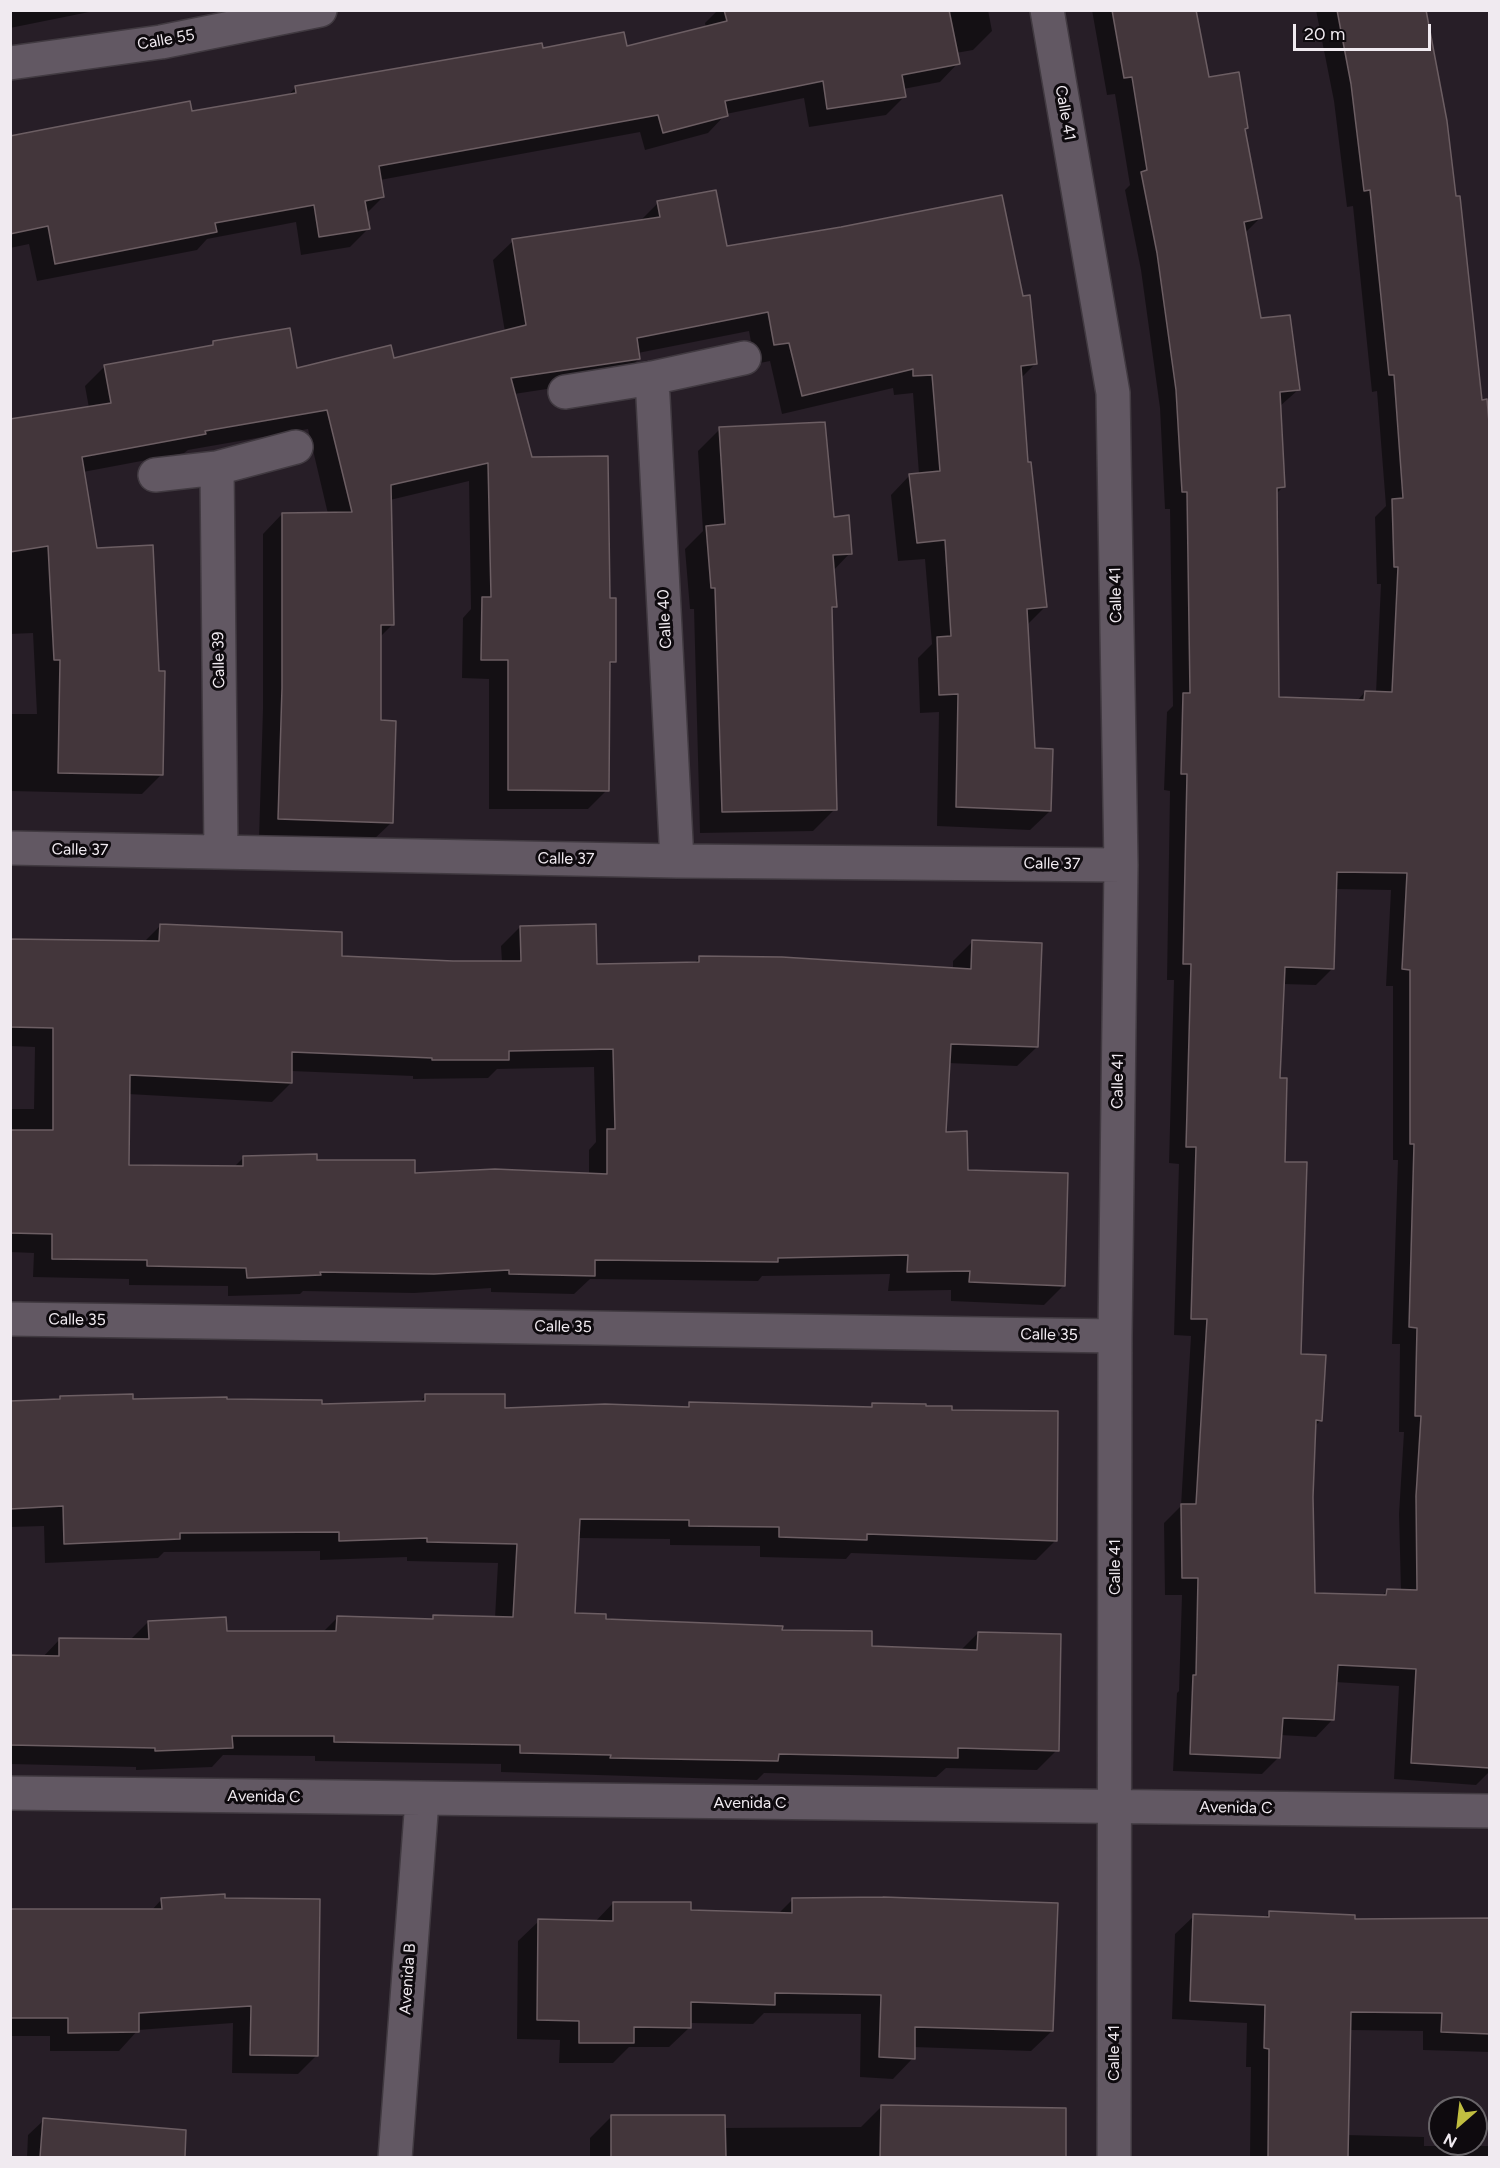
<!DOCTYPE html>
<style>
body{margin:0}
#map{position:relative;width:1500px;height:2168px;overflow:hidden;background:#271e27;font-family:Figtree,sans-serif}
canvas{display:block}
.frame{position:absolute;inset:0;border:12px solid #f0eaf0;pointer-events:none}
.north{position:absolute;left:1428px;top:2096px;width:60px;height:60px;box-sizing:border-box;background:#0e0a0e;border:2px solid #686468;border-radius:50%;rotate:208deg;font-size:16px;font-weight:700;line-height:24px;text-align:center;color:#f0eaf0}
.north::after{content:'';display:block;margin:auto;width:21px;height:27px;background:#c1be40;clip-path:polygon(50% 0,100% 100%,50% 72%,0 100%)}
.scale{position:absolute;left:1293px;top:24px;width:138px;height:27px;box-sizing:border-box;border:3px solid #f0eaf0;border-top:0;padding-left:8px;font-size:18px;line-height:21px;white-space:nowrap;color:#f0eaf0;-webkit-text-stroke:4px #0e0a0e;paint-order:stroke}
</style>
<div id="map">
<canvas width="1500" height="2168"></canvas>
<div class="frame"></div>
<div class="north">N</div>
<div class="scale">20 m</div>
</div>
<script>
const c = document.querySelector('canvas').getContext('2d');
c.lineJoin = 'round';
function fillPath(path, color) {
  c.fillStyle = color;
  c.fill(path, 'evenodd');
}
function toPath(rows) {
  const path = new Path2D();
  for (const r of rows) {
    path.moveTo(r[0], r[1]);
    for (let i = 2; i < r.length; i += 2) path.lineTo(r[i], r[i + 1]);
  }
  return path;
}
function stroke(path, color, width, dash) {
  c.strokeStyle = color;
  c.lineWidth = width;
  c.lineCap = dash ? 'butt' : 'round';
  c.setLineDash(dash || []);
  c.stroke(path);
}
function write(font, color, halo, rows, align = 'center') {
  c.font = font + ' Figtree,sans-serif';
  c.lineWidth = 6;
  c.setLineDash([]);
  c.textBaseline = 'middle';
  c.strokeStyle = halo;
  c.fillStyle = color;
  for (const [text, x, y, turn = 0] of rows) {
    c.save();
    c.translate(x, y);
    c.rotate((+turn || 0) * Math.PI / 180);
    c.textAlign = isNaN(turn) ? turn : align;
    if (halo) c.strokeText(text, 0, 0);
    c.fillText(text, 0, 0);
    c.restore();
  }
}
fillPath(toPath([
 [10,10,99,10,10,28],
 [718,10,988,10,992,31,973,50,956,53,958,63,940,82,903,89,904,97,886,115,809,127,804,98,726,114,708,133,645,150,640,132,380,180,383,197,366,214,368,229,350,247,301,255,296,222,207,239,197,250,37,281,29,244,10,248,10,144,287,97,295,88,542,50,626,48,706,28,705,23],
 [1092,10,1195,10,1208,79,1247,128,1244,131,1260,218,1245,233,1260,320,1298,390,1279,407,1283,487,1276,494,1278,698,1356,702,1365,692,1376,693,1381,584,1377,584,1375,517,1386,506,1377,391,1372,392,1353,206,1347,207,1334,101,1316,10,1425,10,1490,984,1490,1771,1476,1785,1394,1779,1399,1686,1335,1682,1333,1719,1316,1737,1280,1735,1279,1757,1262,1774,1173,1771,1177,1693,1179,1691,1182,1595,1165,1595,1164,1523,1181,1506,1191,1336,1174,1335,1179,1164,1169,1163,1174,980,1167,980,1170,791,1164,790,1167,712,1173,706,1170,509,1165,509,1160,408,1141,270,1125,190,1130,185,1115,94,1107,95],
 [1335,889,1391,890,1386,986,1393,986,1393,1160,1398,1160,1392,1344,1400,1344,1399,1432,1404,1432,1399,1514,1401,1591,1387,1590,1381,1597,1313,1595,1311,1497,1314,1427,1321,1420,1299,1355,1283,1163,1279,1079,1283,984,1316,985,1333,968],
 [658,203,725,247,1035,364,1020,379,1027,464,1045,607,1026,626,1034,750,1050,811,1030,830,937,826,939,712,920,713,918,658,932,644,925,559,898,561,891,495,910,475,919,474,913,393,894,395,893,388,782,414,770,361,755,364,749,331,638,353,639,359,619,378,514,394,531,459,609,600,614,661,609,666,607,790,588,809,489,809,489,679,462,678,463,618,471,609,469,481,390,500,392,625,379,638,379,721,391,823,371,842,259,838,263,709,263,534,282,514,328,514,308,429,188,450,184,453,83,472,96,550,162,774,142,794,10,791,10,714,37,714,33,633,10,634,10,420,89,408,85,386,105,366,289,330,296,369,393,360,505,332,493,260,513,241,639,222],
 [720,429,833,518,850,553,833,571,836,606,830,612,835,809,813,831,700,833,694,609,690,609,685,549,703,531,698,451],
 [160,926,341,958,502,962,501,946,520,927,596,965,694,963,700,958,953,969,953,961,972,942,1037,1047,1017,1066,948,1063,945,1133,966,1171,1063,1286,1044,1305,951,1301,951,1290,888,1291,890,1274,762,1276,758,1281,590,1279,574,1294,491,1292,491,1288,414,1293,303,1291,300,1294,228,1296,228,1286,129,1285,129,1279,33,1277,34,1253,10,1252,10,1109,34,1109,35,1047,10,1046,10,941,144,942],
 [594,1067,596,1142,589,1150,589,1175,414,1174,315,1162,243,1158,234,1167,128,1166,128,1094,272,1102,291,1083,291,1071,413,1076,413,1079,488,1078,497,1069],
 [426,1396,504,1410,685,1408,690,1404,869,1408,873,1404,950,1412,1056,1540,1036,1560,851,1553,846,1559,760,1557,760,1546,670,1545,670,1539,578,1538,573,1614,605,1620,781,1631,870,1648,960,1651,978,1633,1057,1750,1037,1770,946,1768,936,1777,764,1773,757,1780,501,1772,501,1764,315,1761,315,1756,223,1755,212,1767,136,1770,136,1767,10,1764,10,1656,43,1657,60,1639,130,1640,148,1622,226,1633,322,1633,337,1618,430,1620,434,1617,495,1618,498,1563,407,1561,407,1557,320,1560,320,1551,164,1552,158,1558,45,1563,44,1526,10,1527,10,1402,226,1401,321,1405,418,1403],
 [162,1899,317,2055,298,2074,232,2073,233,2023,138,2030,119,2051,50,2051,50,2036,10,2036,10,1911,151,1911],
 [793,1899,1052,2031,1031,2051,913,2047,913,2058,893,2079,860,2077,861,2014,764,2013,753,2024,690,2023,690,2027,669,2047,629,2047,613,2063,559,2063,560,2040,517,2039,518,1941,539,1921,595,1922,613,1903,689,1912,778,1914],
 [1270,1913,1354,1921,1490,1919,1490,2052,1423,2050,1423,2031,1349,2030,1347,2135,1424,2137,1424,2146,1490,2146,1490,2158,1250,2158,1251,2067,1246,2067,1247,2023,1172,2019,1175,1934,1194,1916,1264,1918],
 [882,2106,1065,2109,1064,2158,590,2158,590,2138,611,2117,724,2128,861,2127],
 [44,2120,156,2129,154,2158,27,2158,28,2135]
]), '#0007');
const building = toPath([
 [724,10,949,10,960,64,902,75,906,97,827,109,823,81,725,101,728,116,663,133,658,115,379,166,384,197,365,201,370,229,319,237,314,205,215,223,217,232,55,264,48,226,10,234,10,136,190,101,192,111,296,93,295,86,542,43,543,48,624,32,627,46,727,21,724,10],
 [1112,10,1196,10,1209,77,1239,72,1248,128,1245,129,1262,218,1244,222,1261,318,1290,315,1300,390,1280,392,1285,487,1277,488,1279,697,1364,700,1365,691,1392,692,1398,567,1394,567,1392,499,1403,498,1394,375,1389,375,1370,190,1364,191,1351,84,1337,10,1426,10,1447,121,1456,196,1460,196,1482,400,1487,399,1490,434,1490,1768,1411,1763,1416,1669,1338,1665,1334,1720,1283,1718,1280,1758,1190,1754,1193,1675,1196,1675,1198,1578,1182,1578,1181,1504,1196,1504,1207,1319,1191,1319,1196,1147,1186,1147,1191,964,1183,964,1187,774,1181,774,1183,693,1190,693,1187,492,1182,492,1176,390,1157,253,1141,172,1147,170,1132,77,1124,78,1112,10],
 [1337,872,1407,873,1402,969,1410,970,1410,1144,1414,1144,1409,1327,1417,1328,1415,1416,1421,1416,1416,1496,1417,1590,1387,1589,1386,1595,1315,1593,1313,1497,1316,1420,1322,1421,1326,1355,1301,1354,1307,1162,1285,1162,1287,1078,1280,1078,1285,967,1334,969,1337,872],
 [716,190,727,246,841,227,1002,195,1023,296,1030,295,1037,364,1021,366,1028,462,1031,462,1047,607,1027,609,1035,748,1053,749,1051,811,956,807,958,694,939,695,937,637,951,636,945,540,917,543,909,474,940,471,932,375,913,376,913,369,802,396,789,343,774,345,768,312,637,338,640,359,511,378,532,457,608,456,610,598,616,598,616,662,610,662,609,791,508,790,508,660,481,660,482,597,491,597,488,463,391,485,394,625,381,625,381,720,396,721,393,823,278,819,282,688,282,513,352,512,327,410,205,431,206,434,82,457,97,548,153,545,159,671,165,671,163,775,58,773,60,660,54,660,48,546,10,552,10,419,111,403,104,365,213,345,213,341,290,328,297,368,391,345,394,358,526,325,512,239,660,217,657,201,716,190],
 [825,422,834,517,849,515,852,554,833,555,837,607,832,607,837,810,722,812,715,588,711,588,706,526,725,524,719,427,825,422],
 [160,924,342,932,342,956,453,961,521,961,520,926,596,924,597,964,699,962,699,956,782,957,971,969,972,940,1042,943,1038,1047,951,1044,946,1132,967,1131,968,1170,1068,1173,1065,1286,969,1282,970,1271,907,1272,908,1255,778,1258,778,1262,595,1260,595,1276,509,1274,509,1270,434,1274,320,1272,321,1275,247,1278,246,1268,147,1266,147,1260,52,1259,52,1234,10,1233,10,1130,53,1130,53,1028,10,1027,10,939,159,941,160,924],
 [613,1049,615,1129,607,1129,607,1174,495,1169,415,1173,415,1160,317,1160,317,1154,243,1156,243,1166,129,1165,130,1075,292,1083,292,1052,432,1058,432,1060,509,1060,509,1051,613,1049],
 [133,1394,133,1399,227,1397,227,1399,322,1400,322,1404,425,1401,425,1394,505,1394,505,1408,605,1404,689,1407,689,1402,872,1407,872,1403,926,1404,926,1406,952,1406,952,1410,1058,1411,1057,1541,867,1534,867,1540,779,1537,779,1527,689,1526,689,1520,580,1519,575,1613,606,1614,606,1619,783,1626,782,1630,872,1631,872,1646,977,1650,978,1632,1061,1634,1059,1751,958,1748,958,1758,779,1754,778,1761,610,1758,611,1755,520,1753,520,1745,334,1742,334,1736,232,1736,233,1748,155,1751,155,1748,10,1745,10,1655,59,1656,59,1638,149,1639,148,1621,226,1617,227,1631,336,1631,337,1616,433,1619,433,1615,513,1617,517,1544,427,1542,427,1538,339,1541,339,1532,180,1533,180,1539,64,1544,63,1506,10,1509,10,1401,60,1399,60,1396,133,1394],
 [225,1894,225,1898,320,1899,318,2056,250,2055,251,2006,139,2013,139,2032,68,2033,68,2018,10,2018,10,1909,162,1909,161,1898,225,1894],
 [883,1897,1058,1903,1053,2031,915,2027,915,2059,879,2057,881,1995,775,1993,775,2005,691,2002,691,2028,634,2027,634,2043,579,2043,579,2021,537,2020,538,1919,613,1921,613,1902,691,1902,691,1910,792,1913,792,1898,883,1897],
 [1269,1911,1355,1915,1355,1919,1490,1918,1490,2034,1441,2032,1442,2013,1351,2012,1348,2157,1268,2157,1269,2049,1264,2048,1265,2005,1190,2001,1193,1914,1269,1917,1269,1911],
 [881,2105,1066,2108,1066,2157,880,2157,881,2105],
 [611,2115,725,2115,726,2157,611,2157,611,2115],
 [43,2118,186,2130,185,2157,40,2157,43,2118]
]);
fillPath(building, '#43363b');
stroke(building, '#6c5e63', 1.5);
const minor = toPath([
 [1047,10,1113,393,1121,865,1115,1336,1114,2158],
 [10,63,161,42,320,10],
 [652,378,677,861],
 [565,392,652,378,744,358],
 [217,468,221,852],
 [155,475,217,468,296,447],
 [10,848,677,861,1121,865],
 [10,1319,1115,1336],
 [10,1793,1490,1811],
 [395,2158,422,1800]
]);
stroke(minor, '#413a41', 36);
stroke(minor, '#625863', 33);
write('16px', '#f0eaf0', '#0e0a0e', [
 ["Calle 55",166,40,-10],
 ["Calle 41",1065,113,80],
 ["Calle 41",1116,595,-91],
 ["Calle 40",665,619,-93],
 ["Calle 39",219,660,-91],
 ["Calle 37",80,850,1],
 ["Calle 37",566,859,1],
 ["Calle 37",1052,864,1],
 ["Calle 41",1118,1081,-89],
 ["Calle 35",77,1320,1],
 ["Calle 35",563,1327,1],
 ["Calle 35",1049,1335,1],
 ["Calle 41",1115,1567,-90],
 ["Avenida C",264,1797,1],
 ["Avenida C",750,1803],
 ["Avenida C",1236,1808,1],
 ["Avenida B",408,1979,-86],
 ["Calle 41",1114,2053,-90]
]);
</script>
